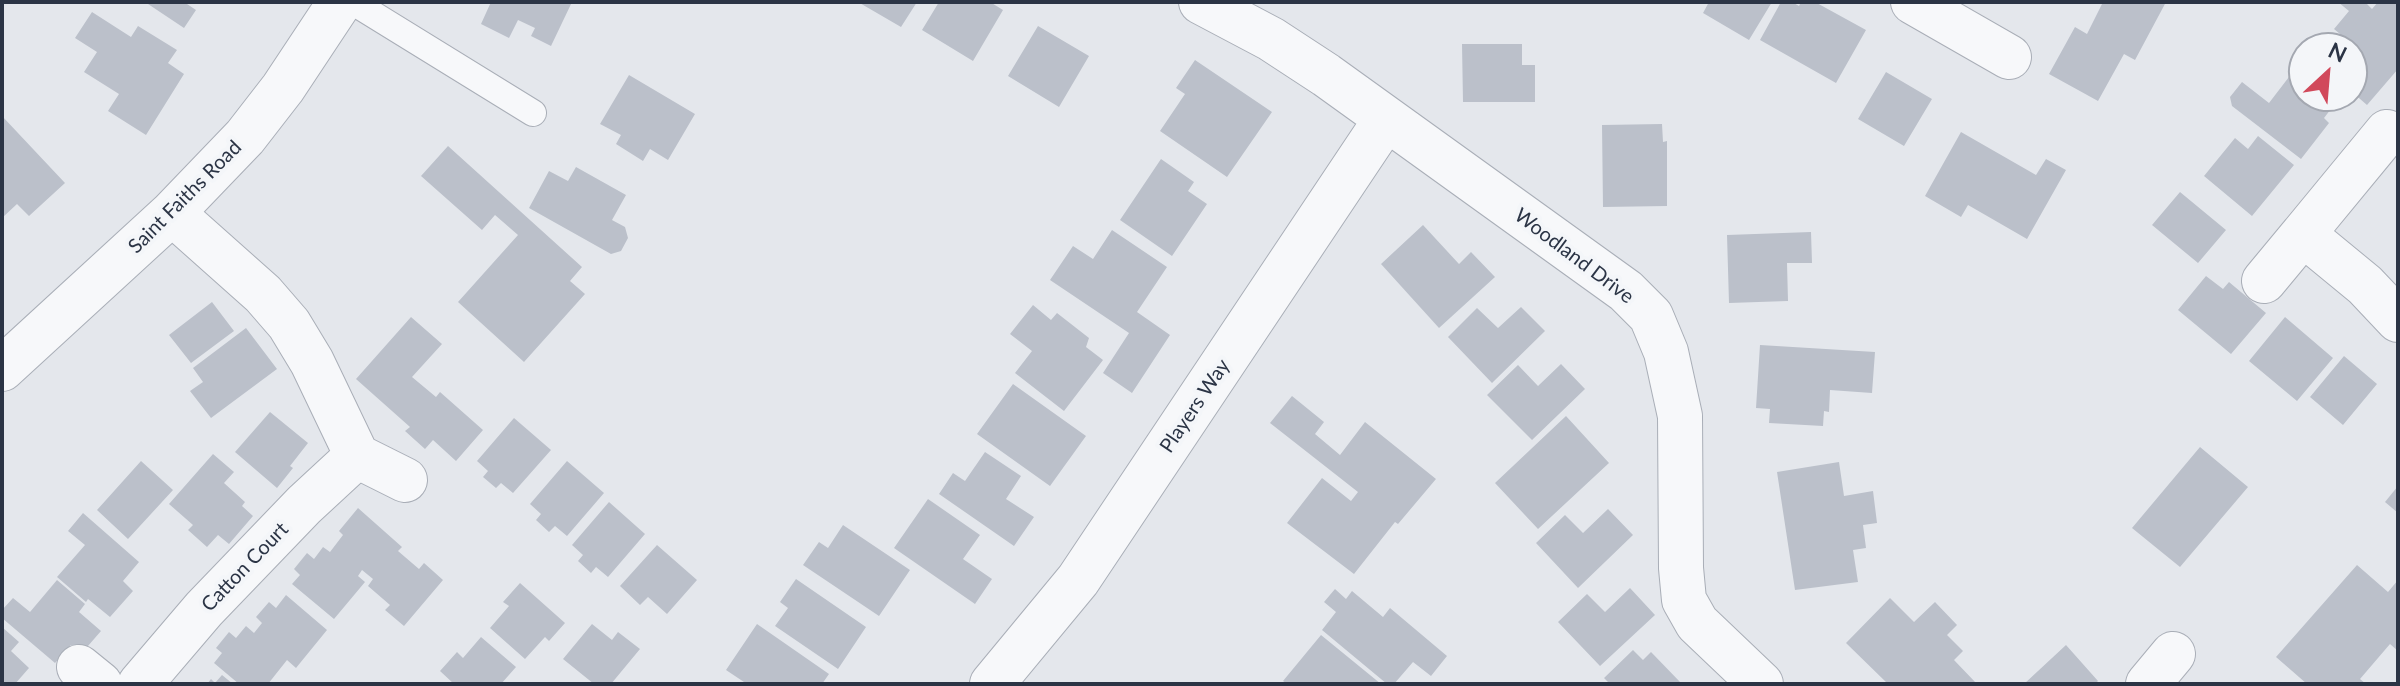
<!DOCTYPE html>
<style>
body{margin:0}
#map{position:relative;width:2400px;height:686px;overflow:hidden;background:#e4e7ec;font-family:Lato,sans-serif}
canvas{display:block}
.frame{position:absolute;inset:0;border:4px solid #2b3445;pointer-events:none}
.north{position:absolute;left:2288px;top:32px;width:80px;height:80px;box-sizing:border-box;background:#f4f6f9;border:2px solid #a4a8b1;border-radius:50%;rotate:26deg;font-size:22px;font-weight:700;line-height:32px;text-align:center;color:#2b3445}
.north::after{content:'';display:block;margin:auto;width:28px;height:36px;background:#d1495b;clip-path:polygon(50% 0,100% 100%,50% 72%,0 100%)}
</style>
<div id="map">
<canvas width="2400" height="686"></canvas>
<div class="frame"></div>
<div class="north">N</div>
</div>
<script>
const c = document.querySelector('canvas').getContext('2d');
c.lineJoin = 'round';
function fillPath(path, color) {
  c.fillStyle = color;
  c.fill(path, 'evenodd');
}
function toPath(rows) {
  const path = new Path2D();
  for (const r of rows) {
    path.moveTo(r[0], r[1]);
    for (let i = 2; i < r.length; i += 2) path.lineTo(r[i], r[i + 1]);
  }
  return path;
}
function stroke(path, color, width, dash) {
  c.strokeStyle = color;
  c.lineWidth = width;
  c.lineCap = dash ? 'butt' : 'round';
  c.setLineDash(dash || []);
  c.stroke(path);
}
function write(font, color, halo, rows, align = 'center') {
  c.font = font + ' Lato,sans-serif';
  c.lineWidth = 8;
  c.setLineDash([]);
  c.textBaseline = 'middle';
  c.strokeStyle = halo;
  c.fillStyle = color;
  for (const [text, x, y, turn = 0] of rows) {
    c.save();
    c.translate(x, y);
    c.rotate((+turn || 0) * Math.PI / 180);
    c.textAlign = isNaN(turn) ? turn : align;
    if (halo) c.strokeText(text, 0, 0);
    c.fillText(text, 0, 0);
    c.restore();
  }
}
fillPath(toPath([
 [145,2,184,2,196,10,184,28],
 [491,2,572,2,551,46,531,36,535,28,518,20,509,38,481,24],
 [858,2,917,2,901,27],
 [939,2,990,2,1003,10,973,61,922,30],
 [1709,2,1772,2,1749,40,1703,13],
 [1781,2,1792,2,1799,6,1801,2,1815,2,1866,30,1836,83,1760,40],
 [2103,2,2166,2,2135,60,2124,54,2098,101,2049,74,2075,27,2087,34],
 [2338,2,2369,2,2367,4,2372,9,2378,2,2398,2,2398,69,2367,105,2352,92,2352,48,2339,48,2346,39,2334,29,2349,11],
 [92,12,131,37,138,26,177,50,168,63,184,74,146,135,108,111,119,94,84,72,97,52,75,38],
 [1038,26,1089,56,1059,107,1008,76],
 [1462,44,1522,44,1522,65,1535,65,1535,102,1463,102],
 [1195,60,1272,112,1227,177,1160,131,1185,94,1176,88],
 [1886,72,1932,99,1904,146,1858,119],
 [2292,73,2304,83,2304,96,2322,96,2334,105,2324,118,2329,123,2301,159,2232,106,2230,97,2242,82,2269,103],
 [629,75,695,114,668,160,650,149,643,161,616,144,621,135,600,124],
 [2,116,65,183,29,216,17,204,2,218],
 [1662,124,1663,142,1667,141,1667,206,1603,207,1602,125],
 [1961,132,2036,175,2046,159,2066,170,2027,239,1968,205,1961,217,1925,196],
 [2258,136,2294,165,2252,216,2204,176,2235,138,2248,149],
 [448,146,582,267,570,281,585,294,524,362,458,302,518,235,495,215,482,230,421,176],
 [1161,159,1194,182,1188,191,1207,204,1172,256,1120,220],
 [576,167,626,195,612,220,625,227,628,238,621,251,611,254,529,208,549,171,568,181],
 [2180,192,2226,230,2198,263,2152,225],
 [1423,225,1459,264,1471,252,1495,277,1439,328,1381,264],
 [1112,230,1167,267,1137,312,1170,335,1132,393,1103,373,1129,333,1050,280,1073,246,1093,259],
 [1811,232,1812,263,1787,263,1788,301,1729,303,1727,235],
 [2206,276,2223,289,2229,282,2266,313,2231,354,2178,310],
 [212,302,234,331,191,363,169,335],
 [1033,305,1051,320,1057,313,1089,338,1086,347,1103,360,1064,411,1015,373,1032,351,1010,334],
 [1521,307,1545,331,1492,383,1448,337,1477,308,1498,328],
 [411,317,442,344,412,377,436,397,440,392,483,430,456,461,433,440,425,449,405,431,410,427,356,379],
 [2285,317,2333,358,2297,401,2249,361],
 [246,328,277,369,211,418,190,391,203,382,193,368],
 [1760,345,1875,352,1872,393,1830,390,1829,412,1824,411,1823,426,1769,423,1770,409,1756,408],
 [2344,356,2377,384,2343,425,2310,397],
 [1561,364,1585,389,1532,440,1487,395,1518,365,1538,386],
 [1013,384,1086,436,1050,486,977,434],
 [1292,396,1324,422,1315,434,1340,455,1365,422,1436,479,1398,524,1395,522,1354,574,1287,523,1322,478,1351,501,1358,492,1270,423],
 [270,412,308,443,290,466,293,468,277,488,235,452],
 [1566,416,1609,463,1538,529,1495,483],
 [514,418,551,450,513,493,501,483,496,488,483,477,488,471,477,461],
 [2200,447,2248,487,2180,567,2132,528],
 [985,452,1021,476,1006,499,1034,517,1014,546,939,494,953,473,965,481],
 [213,454,234,472,224,483,245,502,242,506,253,516,229,544,218,535,207,547,188,530,193,525,169,504],
 [141,461,173,490,128,539,97,510],
 [567,461,604,493,567,536,555,526,549,532,536,520,541,514,530,504],
 [1839,462,1844,496,1873,491,1877,523,1863,525,1866,548,1853,550,1858,582,1795,590,1777,472],
 [2398,486,2398,513,2385,502],
 [928,499,980,535,963,559,992,579,975,604,894,548],
 [609,502,645,534,608,577,596,567,591,573,578,561,583,555,572,545],
 [358,508,402,547,398,551,419,569,424,563,443,580,404,626,385,610,390,605,368,586,373,579,362,570,358,576,365,582,334,619,292,584,300,575,294,569,307,553,314,559,323,547,330,552,343,535,339,531],
 [1608,509,1633,535,1578,588,1536,543,1565,515,1583,533],
 [83,513,139,562,123,581,133,591,110,617,88,599,86,602,57,577,85,545,68,531],
 [843,525,910,570,879,616,803,565,819,542,828,548],
 [657,545,697,580,667,614,648,597,640,605,620,586],
 [2357,565,2388,592,2398,580,2398,651,2390,644,2360,679,2366,684,2307,684,2276,657],
 [796,579,866,627,838,669,775,626,788,608,780,602],
 [57,580,85,604,79,612,101,631,81,654,71,645,55,663,2,618,2,610,13,598,30,612],
 [520,583,565,623,549,641,545,637,525,659,490,628,509,606,503,602],
 [1630,588,1655,615,1600,666,1558,622,1587,594,1605,612],
 [1335,589,1346,599,1352,591,1383,617,1390,608,1447,656,1431,676,1413,662,1394,684,1387,684,1322,630,1336,612,1324,602],
 [286,595,327,630,296,668,287,660,268,684,239,684,214,663,222,653,216,648,229,632,236,638,246,626,254,633,262,623,256,617,269,602,276,608],
 [1890,598,1914,622,1935,602,1957,625,1947,635,1963,651,1954,660,1977,684,1888,684,1846,643],
 [592,624,612,640,618,632,640,649,611,684,594,684,563,659],
 [757,624,829,674,822,684,747,684,726,670],
 [2,627,19,642,11,651,29,668,15,684,5,684,2,681],
 [1321,635,1381,684,1287,684,1283,681],
 [481,637,516,667,501,684,454,684,440,671,457,652,463,658],
 [2066,645,2098,681,2095,684,2024,684],
 [1633,650,1643,660,1651,652,1682,684,1610,684,1604,678],
 [222,675,233,684,207,684,211,679,215,683]
]), '#bbc0ca');
const service = toPath([
 [353,2,533,113]
]);
const minor = toPath([
 [1201,2,1271,39,1326,75,1626,291,1651,316,1666,352,1680,416,1681,568,1684,600,1697,623,1761,684],
 [1913,2,2009,57],
 [2387,132,2303,234,2365,285,2398,320],
 [172,213,263,294,289,324,312,362,357,456,405,480],
 [2264,281,2303,234],
 [2,369,172,213,245,137,283,88,340,2],
 [79,667,100,684],
 [140,684,204,609,304,505,357,456],
 [992,684,1078,580,1386,119],
 [2148,684,2173,654]
]);
stroke(service, '#a9aeb7', 28);
stroke(minor, '#a9aeb7', 46);
stroke(service, '#f7f8fa', 26);
stroke(minor, '#f7f8fa', 44);
write('20px', '#2b3445', '#f4f6f9', [
 ["Saint Faiths Road",185,197,-45],
 ["Woodland Drive",1574,256,37],
 ["Players Way",1195,406,-56],
 ["Catton Court",245,567,-46]
]);
</script>
